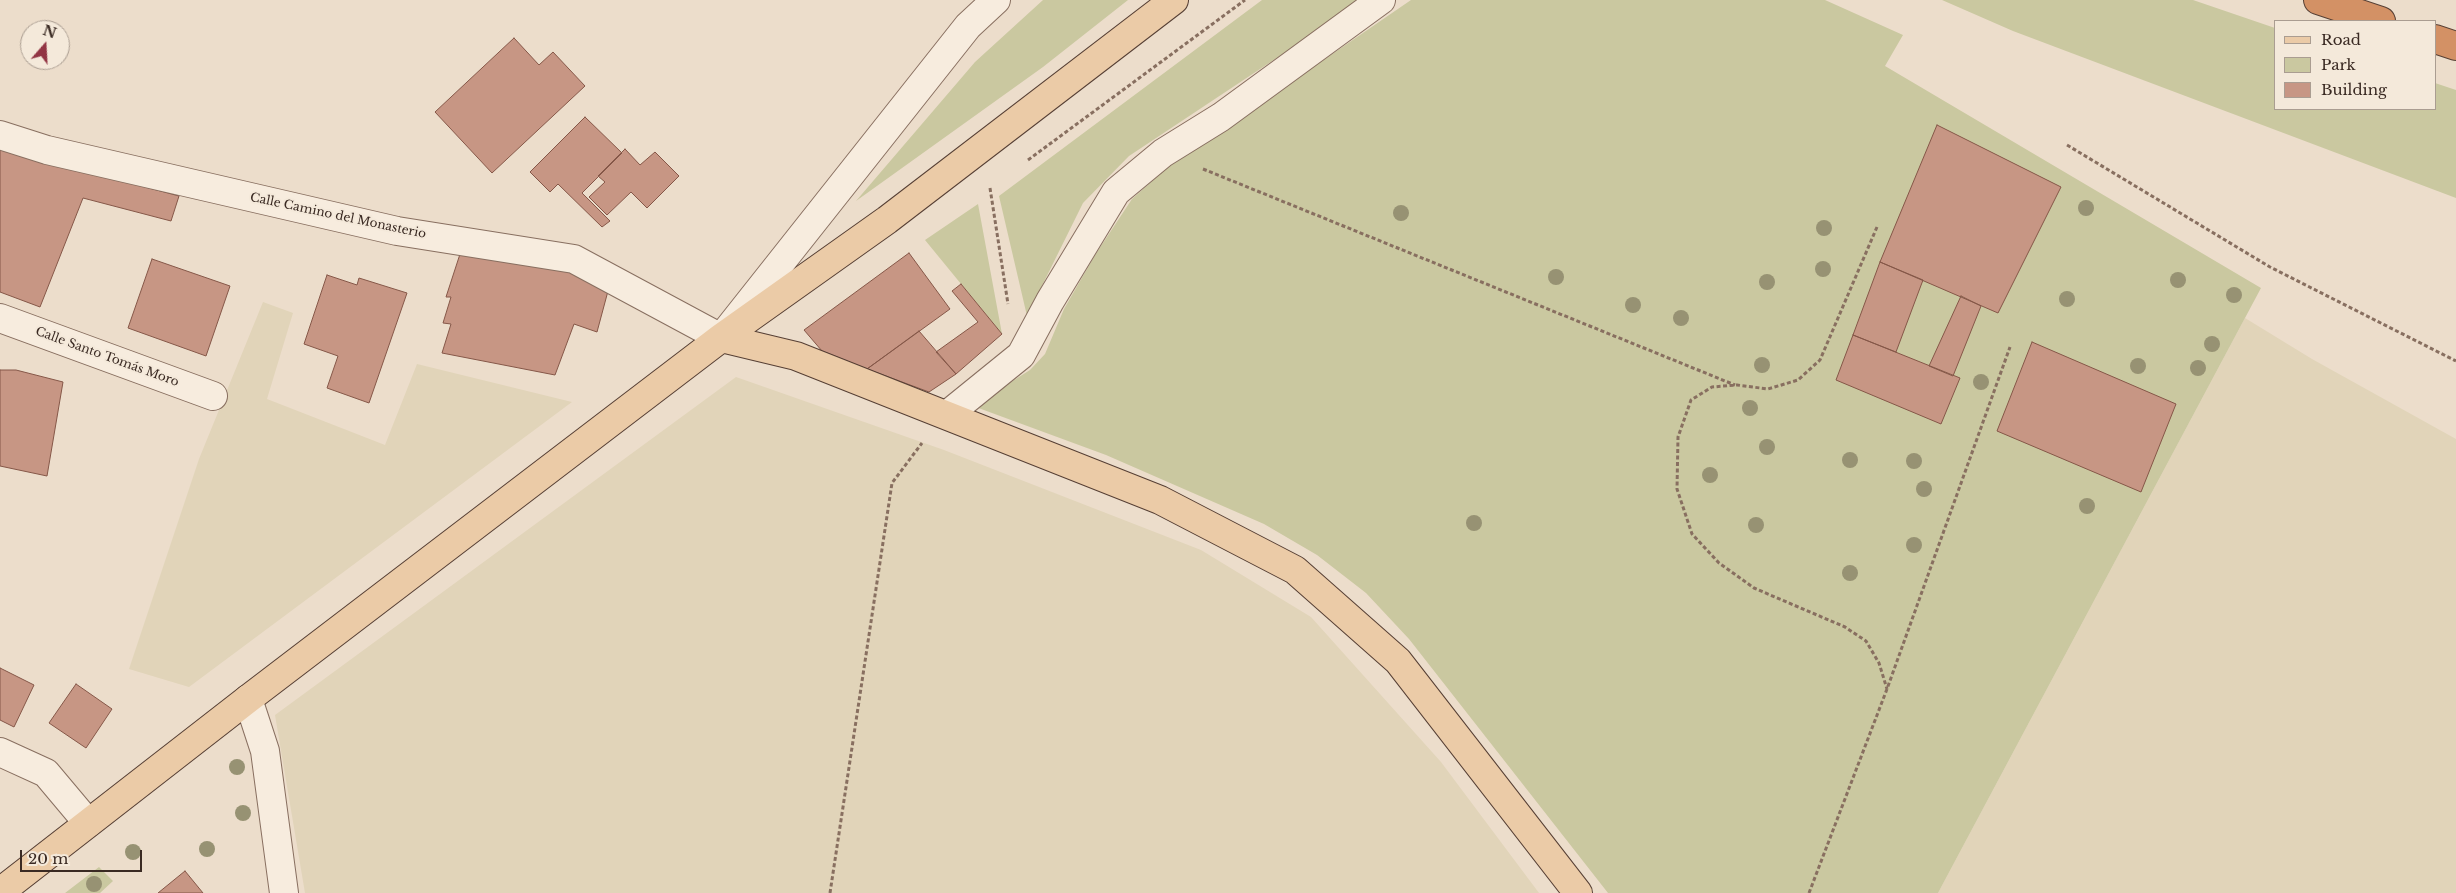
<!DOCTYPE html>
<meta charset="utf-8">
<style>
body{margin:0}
#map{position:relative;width:2456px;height:893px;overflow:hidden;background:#ecddcb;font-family:"Libre Baskerville",serif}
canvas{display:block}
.legend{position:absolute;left:2274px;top:20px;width:162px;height:90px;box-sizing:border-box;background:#f4e9da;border:1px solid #aa9d91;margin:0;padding:6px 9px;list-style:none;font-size:15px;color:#3a2a23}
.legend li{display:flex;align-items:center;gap:10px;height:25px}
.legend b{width:25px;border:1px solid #aa9d91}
.north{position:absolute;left:20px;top:20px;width:50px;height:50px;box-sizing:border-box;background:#f4e9da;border:1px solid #aa9d91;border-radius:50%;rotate:19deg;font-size:14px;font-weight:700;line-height:20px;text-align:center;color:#3a2a23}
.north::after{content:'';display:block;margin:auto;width:18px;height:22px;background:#923544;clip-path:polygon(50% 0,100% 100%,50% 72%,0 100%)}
.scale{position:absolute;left:20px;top:850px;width:122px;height:22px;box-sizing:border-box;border:2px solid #3a2a23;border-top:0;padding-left:6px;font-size:15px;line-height:18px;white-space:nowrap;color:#3a2a23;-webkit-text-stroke:4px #f4e9da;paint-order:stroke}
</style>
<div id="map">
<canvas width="2456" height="893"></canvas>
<ul class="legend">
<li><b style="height:6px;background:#ebcba7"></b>Road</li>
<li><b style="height:14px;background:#cac8a0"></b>Park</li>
<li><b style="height:14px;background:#c79684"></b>Building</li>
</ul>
<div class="north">N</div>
<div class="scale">20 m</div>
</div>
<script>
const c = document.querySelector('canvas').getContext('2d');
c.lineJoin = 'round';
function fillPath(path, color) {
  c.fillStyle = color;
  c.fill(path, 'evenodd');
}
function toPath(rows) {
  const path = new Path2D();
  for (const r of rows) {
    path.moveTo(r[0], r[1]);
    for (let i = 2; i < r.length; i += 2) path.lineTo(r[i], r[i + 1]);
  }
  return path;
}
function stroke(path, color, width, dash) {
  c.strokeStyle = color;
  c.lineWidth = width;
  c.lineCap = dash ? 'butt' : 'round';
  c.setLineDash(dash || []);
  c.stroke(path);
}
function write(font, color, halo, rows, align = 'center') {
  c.font = font + ' "Libre Baskerville",serif';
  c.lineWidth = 4;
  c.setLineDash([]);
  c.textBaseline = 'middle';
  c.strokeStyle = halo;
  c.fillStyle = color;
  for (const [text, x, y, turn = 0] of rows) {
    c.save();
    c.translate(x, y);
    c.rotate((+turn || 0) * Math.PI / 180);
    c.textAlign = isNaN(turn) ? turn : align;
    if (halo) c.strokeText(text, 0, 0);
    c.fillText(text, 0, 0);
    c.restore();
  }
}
fillPath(toPath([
 [263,302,293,313,267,399,385,445,417,364,572,402,189,687,129,669,199,459],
 [2245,318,2312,359,2456,439,2456,893,1938,893],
 [736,377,944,450,1201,550,1311,617,1441,762,1539,893,305,893,275,715]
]), '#e1d4b9');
fillPath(toPath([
 [1043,0,1128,0,1043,67,856,201,975,62],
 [1262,0,1364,0,1129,156,1083,203,1027,316,999,196],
 [1411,0,1825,0,1903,35,1885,66,2261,288,1938,893,1608,893,1409,639,1366,593,1317,555,1264,524,1106,455,973,406,1030,370,1045,354,1064,309,1095,255,1132,199,1169,166],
 [1942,0,2193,0,2275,28,2275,109,2435,109,2435,83,2456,90,2456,198,2013,31],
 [978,204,1002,334,925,240],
 [99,867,113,881,100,893,65,893]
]), '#cac8a0');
const building = toPath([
 [514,38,539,65,553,52,585,86,492,173,435,112,514,38],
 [585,117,622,153,582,193,610,221,602,227,558,184,550,192,530,172,585,117],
 [1937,125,2061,187,1998,313,1880,262,1937,125],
 [0,148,179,196,171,221,83,198,40,307,0,292,0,148],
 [625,149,640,165,655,152,679,176,647,208,631,192,607,215,589,197,605,182,598,176,625,149],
 [461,251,565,269,608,291,597,332,574,324,555,375,442,353,451,324,443,323,451,297,446,297,461,251],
 [909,253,950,309,867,369,822,351,804,330,909,253],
 [152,259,230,286,206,356,128,328,152,259],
 [1880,262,1923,280,1896,352,1853,335,1880,262],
 [327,275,357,285,359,278,407,293,369,403,327,388,338,356,304,344,327,275],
 [961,284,1002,334,956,374,936,352,978,322,952,291,961,284],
 [1961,296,1981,306,1953,376,1929,366,1961,296],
 [919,331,956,374,929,392,867,369,919,331],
 [1853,335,1960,378,1941,424,1836,380,1853,335],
 [2032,342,2176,404,2141,492,1997,431,2032,342],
 [0,370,16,370,63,382,47,476,0,466,0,370],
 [0,668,34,685,14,727,0,720,0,668],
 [76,684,112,709,86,748,49,723,76,684],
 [185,871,203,893,158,893,185,871]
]);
fillPath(building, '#c79684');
stroke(building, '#855748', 1);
const minor = toPath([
 [0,135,47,150,397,231,574,259,721,338,968,26,996,0],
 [0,318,213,396],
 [947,415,1021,355,1050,301,1116,192,1163,153,1221,117,1381,0],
 [248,699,265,751,284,893],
 [0,752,46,773,88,823]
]);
const major = toPath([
 [721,338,796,356,1160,500,1295,570,1398,661,1578,893],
 [0,892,248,699,721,338,887,220,1174,0]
]);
const highway = toPath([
 [2318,0,2381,21],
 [2435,39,2456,46]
]);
stroke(minor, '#886f60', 30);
stroke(major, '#563f34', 30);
stroke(highway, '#563f34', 30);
stroke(toPath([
 [2067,145,2270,267,2456,361],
 [1028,160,1245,0],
 [1203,169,1735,385],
 [990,188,1008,304],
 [1877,227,1820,360,1798,380,1768,389,1737,385,1712,387,1691,400,1678,437,1677,489,1692,534,1719,563,1754,588,1845,627,1866,641,1879,663,1887,689],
 [830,893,892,483,922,443],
 [1809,893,1887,689,2010,347]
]), '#886f60', 3, [4, 2.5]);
stroke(minor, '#f7ecde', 28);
stroke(major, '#ebcba7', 28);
stroke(highway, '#d39165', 28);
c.fillStyle = '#979273';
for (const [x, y] of [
 [2086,208],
 [1401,213],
 [1824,228],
 [1823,269],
 [1556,277],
 [2178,280],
 [1767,282],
 [2234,295],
 [2067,299],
 [1633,305],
 [1681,318],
 [2212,344],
 [1762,365],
 [2138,366],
 [2198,368],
 [1981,382],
 [1750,408],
 [1767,447],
 [1850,460],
 [1914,461],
 [1710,475],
 [1924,489],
 [2087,506],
 [1474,523],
 [1756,525],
 [1914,545],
 [1850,573],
 [237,767],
 [243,813],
 [207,849],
 [133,852],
 [94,884]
]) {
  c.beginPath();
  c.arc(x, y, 8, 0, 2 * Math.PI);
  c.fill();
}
write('12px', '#3a2a23', '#f4e9da', [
 ["Calle Camino del Monasterio",338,216,12],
 ["Calle Santo Tomás Moro",107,357,20]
]);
</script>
